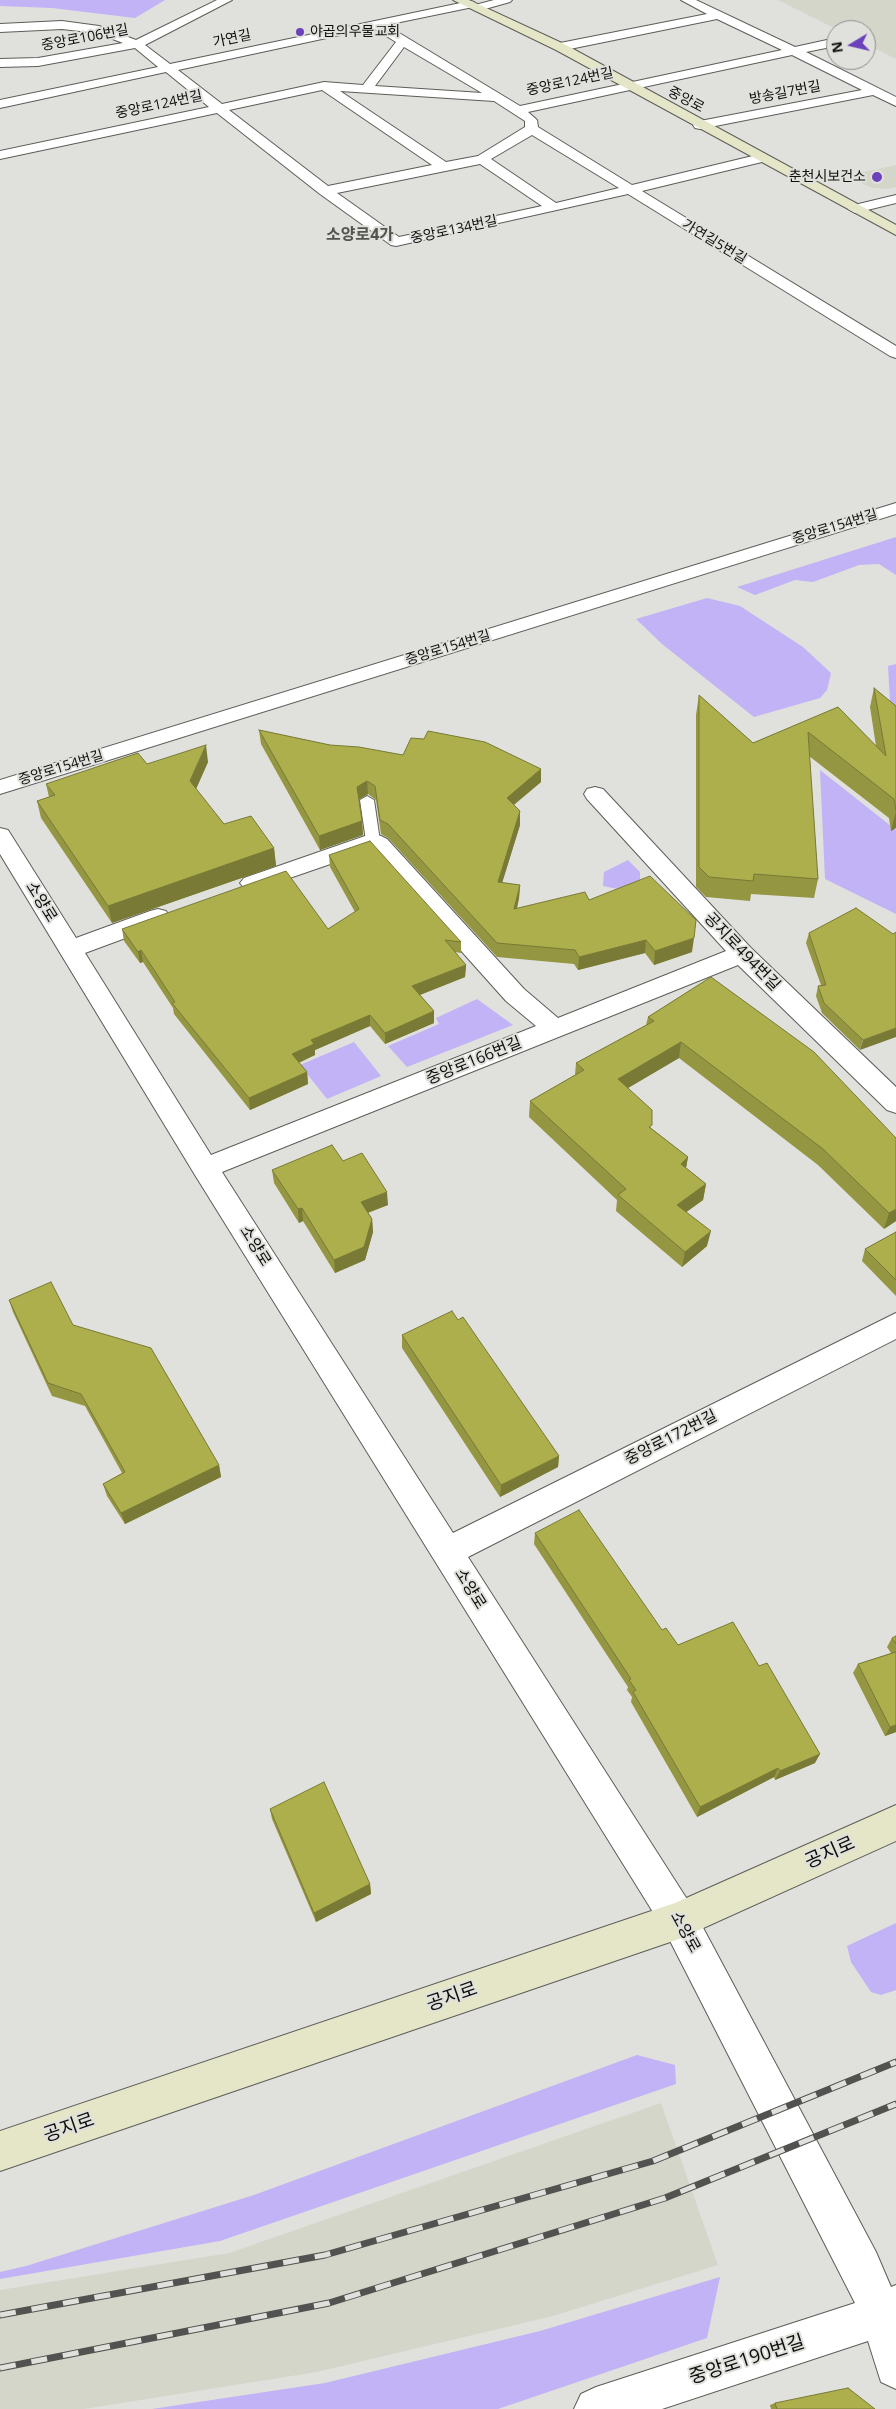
<!DOCTYPE html>
<meta charset="utf-8">
<style>
body{margin:0}
#map{position:relative;width:896px;height:2409px;overflow:hidden;background:#e0e1dc;font-family:"Open Sans",sans-serif}
canvas{display:block}
.north{position:absolute;left:826px;top:20px;width:50px;height:50px;box-sizing:border-box;background:#e0e1dc;border:1px solid #8c8d89;border-radius:50%;rotate:261deg;font-size:14px;font-weight:700;line-height:20px;text-align:center;color:#0e0f0d}
.north::after{content:'';display:block;margin:auto;width:18px;height:22px;background:#6c42bb;clip-path:polygon(50% 0,100% 100%,50% 72%,0 100%)}
</style>
<div id="map">
<canvas width="896" height="2409"></canvas>
<div class="north">N</div>
</div>
<script>
const c = document.querySelector('canvas').getContext('2d');
c.lineJoin = 'round';
function fillPath(path, color) {
  c.fillStyle = color;
  c.fill(path, 'evenodd');
}
function toPath(rows) {
  const path = new Path2D();
  for (const r of rows) {
    path.moveTo(r[0], r[1]);
    for (let i = 2; i < r.length; i += 2) path.lineTo(r[i], r[i + 1]);
  }
  return path;
}
function stroke(path, color, width, dash) {
  c.strokeStyle = color;
  c.lineWidth = width;
  c.lineCap = dash ? 'butt' : 'round';
  c.setLineDash(dash || []);
  c.stroke(path);
}
function write(font, color, halo, rows, align = 'center') {
  c.font = font + ' "Open Sans","Noto Sans KR",sans-serif';
  c.lineWidth = 4;
  c.setLineDash([]);
  c.textBaseline = 'middle';
  c.strokeStyle = halo;
  c.fillStyle = color;
  for (const [text, x, y, turn = 0] of rows) {
    c.save();
    c.translate(x, y);
    c.rotate((+turn || 0) * Math.PI / 180);
    c.textAlign = isNaN(turn) ? turn : align;
    if (halo) c.strokeText(text, 0, 0);
    c.fillText(text, 0, 0);
    c.restore();
  }
}
fillPath(toPath([
 [778,0,896,0,896,59,866,44,866,30,838,30],
 [896,165,896,187,887,189,873,188,863,184,857,179,859,173],
 [661,2103,718,2265,553,2316,317,2372,84,2409,0,2409,0,2290,229,2253]
]), '#d5d6ca');
fillPath(toPath([
 [0,0,165,0,135,18,52,8,0,6],
 [896,537,896,575,879,564,859,565,813,582,795,580,755,595,737,587],
 [707,598,740,606,803,647,831,673,827,690,820,698,754,717,662,644,636,619],
 [896,664,896,722,891,719,888,666],
 [820,770,896,830,896,914,825,879],
 [628,860,640,872,640,880,618,889,603,886,604,872],
 [477,999,513,1025,407,1067,388,1046,439,1024,436,1018],
 [354,1042,381,1076,327,1099,300,1065],
 [896,1923,896,1990,881,1995,871,1992,851,1962,847,1946],
 [637,2055,675,2065,676,2084,220,2241,0,2279,0,2272,26,2266,254,2195],
 [720,2277,707,2338,498,2409,152,2409,325,2383,540,2331]
]), '#c2b2f6');
const lane = toPath([
 [367,796,374,800,380,841,373,846,366,841,360,800,367,796]
]);
const street = toPath([
 [217,0,232,0,145,45,170,64,470,1,474,2,475,5,494,0,512,0,510,2,478,11,474,10,473,7,386,25,520,106,782,50,717,19,560,51,554,47,560,43,707,14,681,0,696,0,795,47,836,38,836,46,806,52,896,97,896,106,873,95,700,129,695,128,693,125,700,121,862,90,792,55,528,112,537,120,538,127,632,185,761,154,766,155,768,158,766,161,642,191,896,346,896,358,890,356,628,194,396,246,391,245,320,194,217,113,0,159,0,151,209,107,166,72,0,108,0,100,158,67,135,48,38,66,0,67,0,59,38,58,123,43,97,33,62,29,0,32,0,24,62,21,99,26,136,40,217,0],
 [373,28,396,42,363,85,324,82,222,104,178,70,373,28],
 [404,47,482,93,375,86,404,47],
 [322,90,432,165,328,186,229,110,322,90],
 [340,91,494,101,525,121,525,127,478,156,446,162,340,91],
 [532,135,619,188,556,203,491,159,532,135],
 [480,164,542,206,399,237,337,193,480,164],
 [896,195,896,203,855,213,848,209,850,206,896,195],
 [896,503,896,514,0,794,0,780,896,503],
 [595,787,603,789,751,948,896,1087,896,1113,887,1110,738,965,222,1172,453,1533,896,1313,896,1339,468,1557,692,1907,876,2252,891,2287,896,2285,896,2389,881,2382,868,2341,662,2409,574,2409,581,2394,596,2387,855,2303,666,1933,195,1175,0,854,0,828,8,830,76,938,150,911,158,909,166,911,170,917,166,923,85,953,211,1155,536,1026,506,1001,371,850,252,891,244,888,240,883,244,878,365,836,373,834,381,836,387,839,524,989,558,1018,726,951,587,799,584,794,587,789,595,787]
]);
const secondary = toPath([
 [453,0,469,0,564,44,896,225,896,235,556,50,453,0],
 [896,1805,896,1841,679,1939,0,2171,0,2131,675,1903,896,1805]
]);
stroke(lane, '#5d5d59', 2);
stroke(street, '#5d5d59', 2);
stroke(secondary, '#5d5d59', 2);
fillPath(lane, '#fff');
fillPath(street, '#fff');
fillPath(secondary, '#e5e6c7');
const rail = toPath([
 [0,2315,325,2255,653,2161,896,2062],
 [0,2368,329,2303,665,2198,896,2104]
]);
stroke(rail, '#525350', 7);
stroke(rail, '#e0e1dc', 5, [16]);
fillPath(toPath([
 [874,688,896,706,896,828,891,831,889,818,809,756,818,879,814,898,751,894,750,901,706,897,696,887,696,715,699,695,753,743,838,707,876,746,870,707],
 [259,730,330,745,403,755,541,769,541,782,514,805,520,825,502,883,520,885,519,898,517,909,589,900,692,952,654,965,645,953,578,970,574,964,497,957,388,838,381,834,376,800,368,794,359,800,362,821,363,835,320,850,261,744],
 [208,762,196,789,224,824,274,848,276,866,112,923,41,818,37,801,49,797,46,784,147,764],
 [329,855,461,941,461,953,455,952,466,965,465,977,420,995,434,1011,434,1023,385,1044,370,1026,315,1050,315,1055,299,1063,307,1072,308,1084,250,1110,174,1014,173,1008,143,962,140,963,124,941,122,929,328,929,355,912,330,867],
 [809,933,893,934,860,1050,822,1013,816,996,818,986,821,985,806,943],
 [711,977,896,1221,884,1229,818,1165,679,1058,628,1088,651,1128,688,1157,686,1168,706,1184,703,1200,686,1212,707,1246,682,1267,616,1211,617,1200,529,1117,530,1101,575,1075,576,1063,646,1025,648,1017],
 [343,1161,388,1205,368,1213,372,1219,373,1232,365,1260,335,1273,303,1221,299,1223,274,1183,272,1170],
 [896,1232,896,1296,862,1261,865,1249],
 [9,1300,73,1325,219,1465,221,1477,125,1524,107,1496,103,1484,122,1473,85,1406,52,1396,13,1312],
 [458,1320,559,1456,558,1467,500,1497,402,1348,402,1335],
 [535,1533,662,1630,678,1645,815,1763,775,1780,774,1777,697,1817,631,1702,632,1697,627,1690,628,1687,534,1544],
 [896,1636,896,1732,885,1736,853,1673,858,1664,891,1653,887,1647,892,1638],
 [270,1809,370,1884,371,1894,316,1922,272,1819],
 [775,2403,875,2409,771,2409,770,2405]
]), '#949641');
fillPath(toPath([
 [206,745,208,762,192,798,190,781],
 [541,769,541,782,506,811,507,798],
 [367,781,368,794,358,800,357,787],
 [520,811,520,825,498,896,498,882],
 [896,811,896,828,891,831],
 [362,821,363,835,320,850,319,836],
 [274,848,276,866,112,923,108,906],
 [520,885,519,898,513,923,514,909],
 [694,938,692,952,654,965,655,951],
 [646,940,645,953,578,970,579,957],
 [141,950,143,962,140,963,138,952],
 [466,965,465,977,412,998,412,986],
 [434,1011,434,1023,385,1044,385,1033],
 [370,1015,370,1026,315,1050,315,1055,293,1065,292,1054,311,1040],
 [896,1028,896,1037,860,1050,863,1040],
 [681,1042,679,1058,616,1095,618,1079],
 [307,1072,308,1084,250,1110,249,1098],
 [688,1157,685,1173,681,1164],
 [706,1184,703,1200,674,1221,677,1205],
 [387,1192,388,1205,361,1215,361,1202],
 [302,1208,303,1221,299,1223,298,1209],
 [896,1209,896,1221,884,1229,889,1213],
 [372,1219,373,1232,365,1260,335,1273,334,1260],
 [711,1231,707,1246,682,1267,685,1252],
 [559,1456,558,1467,500,1497,501,1485],
 [219,1465,221,1477,125,1524,121,1513],
 [896,1725,896,1732,885,1736,890,1727],
 [820,1754,815,1763,775,1780,780,1771],
 [778,1768,774,1777,697,1817,700,1807],
 [370,1884,371,1894,316,1922,314,1913]
]), '#787a35');
const building = toPath([
 [874,688,896,706,896,811,894,799,808,732,818,879,754,874,753,881,709,877,699,867,699,695,753,743,838,707,886,756,874,688],
 [259,730,330,745,359,747,403,755,411,738,424,739,428,731,485,742,541,769,507,798,520,811,498,882,520,885,514,909,585,892,589,900,650,876,696,920,694,938,655,951,646,940,579,957,575,950,497,943,388,824,380,820,375,786,367,781,357,787,362,821,319,836,259,730],
 [206,745,190,781,224,824,251,816,274,848,108,906,37,801,55,795,46,784,138,753,147,764,206,745],
 [370,841,461,942,445,940,466,965,412,986,434,1011,385,1033,370,1015,311,1040,314,1044,292,1054,307,1072,249,1098,172,1003,175,1002,141,950,138,952,122,929,286,871,328,929,359,909,329,855,370,841],
 [856,908,893,934,896,932,896,1028,863,1040,824,1003,818,986,826,985,809,933,856,908],
 [711,977,814,1052,896,1138,896,1209,889,1213,823,1149,681,1042,618,1079,652,1110,652,1125,649,1127,688,1157,681,1164,706,1184,677,1205,711,1231,685,1252,618,1195,626,1189,530,1101,584,1070,576,1063,654,1021,648,1017,711,977],
 [332,1145,343,1161,362,1153,387,1192,361,1202,372,1219,364,1247,334,1260,302,1208,298,1209,272,1170,332,1145],
 [896,1232,896,1280,865,1249,896,1232],
 [51,1282,73,1325,151,1348,219,1465,121,1513,103,1484,125,1472,81,1394,48,1383,9,1300,51,1282],
 [452,1311,458,1320,463,1317,559,1456,501,1485,402,1335,452,1311],
 [579,1510,662,1630,666,1628,678,1645,733,1622,759,1666,767,1663,820,1754,780,1771,778,1768,700,1807,633,1692,636,1690,629,1680,631,1679,535,1533,579,1510],
 [896,1636,896,1644,892,1638,896,1636],
 [896,1652,896,1725,890,1727,858,1664,896,1652],
 [324,1782,370,1884,314,1913,270,1809,324,1782],
 [848,2388,875,2409,777,2409,775,2403,848,2388]
]);
fillPath(building, '#acaf4c');
stroke(building, '#787a35', 1);
for (const [x, y, r, color] of [
 [300,32,5,"#6c42bb"],
 [877,177,6,"#6c42bb"]
]) {
  const dot = new Path2D();
  dot.arc(x, y, r, 0, 2 * Math.PI);
  c.fillStyle = color;
  c.fill(dot);
  stroke(dot, '#e0e1dc', 2);
}
write('14px', '#0e0f0d', '#e0e1dc', [
 ["야곱의우물교회",310,32],
 ["춘천시보건소",866,177,"right"]
], 'left');
write('14px', '#0e0f0d', '#e0e1dc', [
 ["중앙로106번길",85,38,-11],
 ["가연길",232,39,-12],
 ["중앙로124번길",570,82,-12],
 ["방송길7번길",785,93,-11],
 ["중앙로",686,100,28],
 ["중앙로124번길",159,105,-12],
 ["중앙로134번길",454,230,-12],
 ["가연길5번길",714,242,31],
 ["중앙로154번길",835,527,-17],
 ["중앙로154번길",448,648,-17],
 ["중앙로154번길",61,768,-17]
]);
write('bold 16px', '#54544f', '#e0e1dc', [
 ["소양로4가",360,235]
]);
write('16px', '#0e0f0d', '#e0e1dc', [
 ["소양로",41,902,58],
 ["공지로494번길",742,952,46],
 ["중앙로166번길",474,1061,-22],
 ["소양로",255,1246,58],
 ["중앙로172번길",671,1438,-27],
 ["소양로",470,1589,58],
 ["소양로",685,1932,61]
]);
write('19px', '#0e0f0d', '#e0e1dc', [
 ["공지로",830,1853,-24],
 ["공지로",452,1997,-19],
 ["공지로",69,2128,-19],
 ["중앙로190번길",747,2360,-18]
]);
</script>
